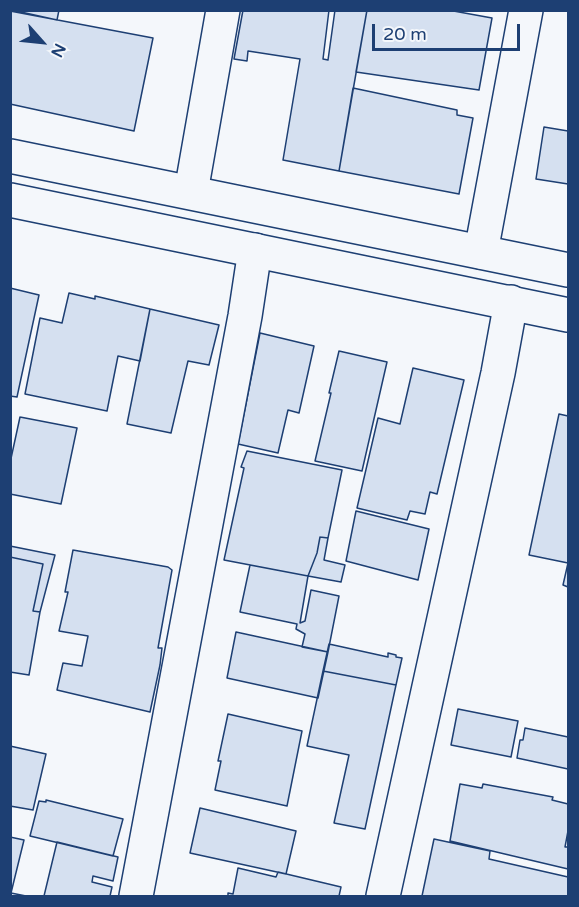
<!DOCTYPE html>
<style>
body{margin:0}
#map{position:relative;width:579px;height:907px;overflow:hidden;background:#f4f7fb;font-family:"Varela Round",sans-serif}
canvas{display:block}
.frame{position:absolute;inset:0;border:12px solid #1d3f73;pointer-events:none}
.north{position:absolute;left:12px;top:12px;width:60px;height:60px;-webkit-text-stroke:4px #f4f7fb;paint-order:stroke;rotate:117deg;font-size:16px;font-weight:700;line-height:24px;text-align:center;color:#1d3f73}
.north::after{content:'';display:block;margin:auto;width:21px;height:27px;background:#1d3f73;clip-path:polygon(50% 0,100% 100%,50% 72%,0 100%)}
.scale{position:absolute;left:372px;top:24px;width:148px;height:27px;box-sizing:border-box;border:3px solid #1d3f73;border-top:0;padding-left:8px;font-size:18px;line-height:21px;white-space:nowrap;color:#1d3f73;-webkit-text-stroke:4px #f4f7fb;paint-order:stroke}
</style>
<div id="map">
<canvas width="579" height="907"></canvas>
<div class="frame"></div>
<div class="north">N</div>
<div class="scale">20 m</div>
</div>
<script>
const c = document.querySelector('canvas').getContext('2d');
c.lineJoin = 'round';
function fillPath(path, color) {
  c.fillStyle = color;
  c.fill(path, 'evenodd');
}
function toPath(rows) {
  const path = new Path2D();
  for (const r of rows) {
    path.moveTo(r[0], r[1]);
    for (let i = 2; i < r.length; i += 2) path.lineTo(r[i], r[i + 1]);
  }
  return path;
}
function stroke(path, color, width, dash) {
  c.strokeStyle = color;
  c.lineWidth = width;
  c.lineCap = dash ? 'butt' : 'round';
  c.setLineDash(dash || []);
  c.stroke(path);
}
const building = toPath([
 [12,10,59,10,57,20,12,10],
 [243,10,329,10,323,59,328,60,335,10,367,10,339,171,283,160,300,59,248,51,247,61,234,59,243,10],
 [367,10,448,10,492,18,479,90,356,72,367,10],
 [10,11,153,38,134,131,10,104,10,11],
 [353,88,457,110,457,115,473,118,459,194,339,171,353,88],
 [544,127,568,131,568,184,536,179,544,127],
 [10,288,39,295,17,397,10,396,10,288],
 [69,293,95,299,95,296,150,309,140,361,118,356,107,411,25,394,40,318,62,323,69,293],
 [150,309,219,325,209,365,188,361,171,433,127,424,150,309],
 [260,333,314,346,299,413,288,410,278,453,238,444,260,333],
 [339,351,387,362,362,471,315,461,331,393,329,393,339,351],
 [413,368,464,380,437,494,430,492,425,514,410,511,407,520,357,508,378,418,400,424,413,368],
 [559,414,568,416,568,587,563,585,568,563,529,555,559,414],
 [20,417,77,428,61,504,10,494,10,463,20,417],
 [247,451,342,470,328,538,320,537,317,553,308,576,224,560,244,468,241,467,247,451],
 [356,511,429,529,418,580,346,561,356,511],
 [320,537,328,538,324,560,345,565,341,582,308,576,317,553,320,537],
 [10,546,55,555,40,612,33,611,43,564,10,557,10,546],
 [73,550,168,567,172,570,158,648,162,648,160,665,150,712,57,690,63,663,82,666,88,636,59,631,68,592,65,592,73,550],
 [10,557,43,564,33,611,40,612,29,675,10,672,10,557],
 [250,565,308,576,300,623,305,621,311,590,339,596,328,652,302,647,305,634,296,629,297,624,240,612,250,565],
 [236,632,328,652,318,698,227,678,236,632],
 [329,644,388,657,388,653,396,655,396,657,402,658,396,685,323,671,329,644],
 [323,671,396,685,365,829,334,823,349,755,307,746,323,671],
 [458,709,518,721,511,757,451,745,458,709],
 [228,714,302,731,287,806,215,790,221,761,218,761,228,714],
 [525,728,568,737,568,769,517,758,520,740,523,740,525,728],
 [10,746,46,754,33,810,10,806,10,746],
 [460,784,482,788,483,784,553,797,552,800,568,804,568,831,565,847,568,847,568,869,450,841,460,784],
 [46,800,123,819,113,856,30,836,39,801,46,802,46,800],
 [200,808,296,831,286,874,190,853,200,808],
 [10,837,24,840,11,893,26,896,10,896,10,837],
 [434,839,490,851,489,859,568,877,568,896,422,896,434,839],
 [57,842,118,857,113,881,93,876,92,882,112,887,110,896,44,896,57,842],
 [238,868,276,877,278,872,341,887,339,896,228,896,228,893,233,894,238,868]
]);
fillPath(building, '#d5e0f0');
stroke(building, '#1d3f73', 1.5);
const minor = toPath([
 [191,192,223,10],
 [481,252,526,10],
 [136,896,245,316,255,250],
 [383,896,498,373,511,302]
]);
const tertiary = toPath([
 [10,156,568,270],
 [10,200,568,315]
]);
stroke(minor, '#1d3f73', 36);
stroke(tertiary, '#1d3f73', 36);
stroke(minor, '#f4f7fb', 33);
stroke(tertiary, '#f4f7fb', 33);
</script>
